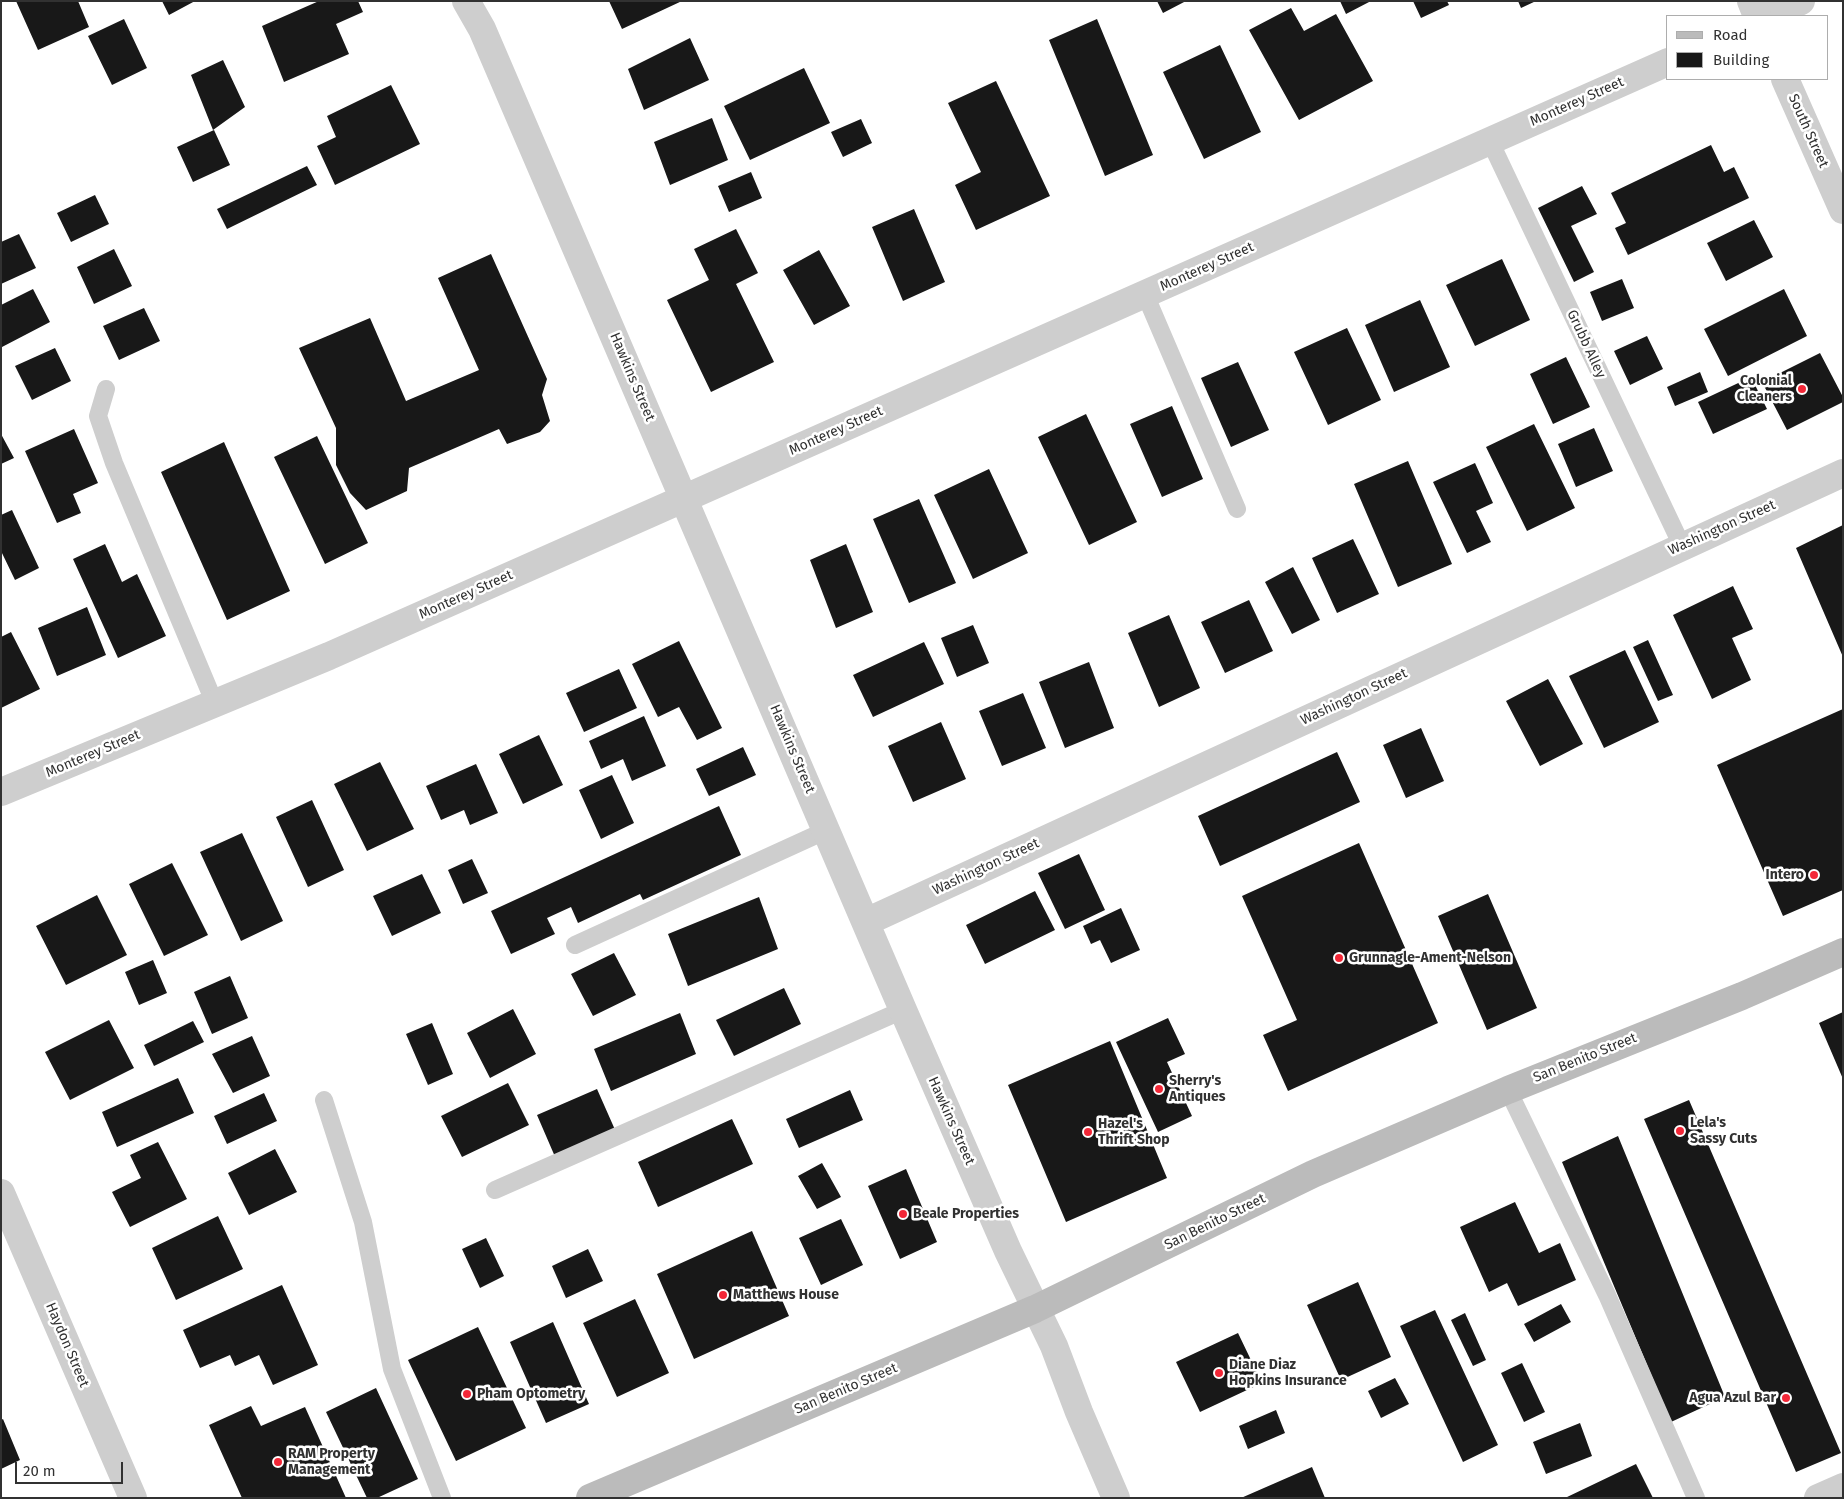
<!DOCTYPE html>
<style>
body{margin:0}
#map{position:relative;width:1844px;height:1499px;overflow:hidden;background:#fff;font-family:"Fira Sans",sans-serif}
canvas{display:block}
.frame{position:absolute;inset:0;border:2px solid #313131;pointer-events:none}
.legend{position:absolute;left:1666px;top:15px;width:162px;height:65px;box-sizing:border-box;background:#fff;border:1px solid #adadad;margin:0;padding:6px 9px;list-style:none;font-size:15px;color:#313131}
.legend li{display:flex;align-items:center;gap:10px;height:25px}
.legend b{width:25px;border:1px solid #adadad}
.scale{position:absolute;left:15px;top:1462px;width:108px;height:22px;box-sizing:border-box;border:2px solid #313131;border-top:0;padding-left:6px;font-size:15px;line-height:18px;white-space:nowrap;color:#313131;-webkit-text-stroke:4px #fff;paint-order:stroke}
</style>
<div id="map">
<canvas width="1844" height="1499"></canvas>
<div class="frame"></div>
<ul class="legend">
<li><b style="height:6px;background:#bbb"></b>Road</li>
<li><b style="height:14px;background:#181818"></b>Building</li>
</ul>
<div class="scale">20 m</div>
</div>
<script>
const c = document.querySelector('canvas').getContext('2d');
c.lineJoin = 'round';
function fillPath(path, color) {
  c.fillStyle = color;
  c.fill(path, 'evenodd');
}
function toPath(rows) {
  const path = new Path2D();
  for (const r of rows) {
    path.moveTo(r[0], r[1]);
    for (let i = 2; i < r.length; i += 2) path.lineTo(r[i], r[i + 1]);
  }
  return path;
}
function stroke(path, color, width, dash) {
  c.strokeStyle = color;
  c.lineWidth = width;
  c.lineCap = dash ? 'butt' : 'round';
  c.setLineDash(dash || []);
  c.stroke(path);
}
function write(font, color, halo, rows, align = 'center') {
  c.font = font + ' "Fira Sans",sans-serif';
  c.lineWidth = 5;
  c.setLineDash([]);
  c.textBaseline = 'middle';
  c.strokeStyle = halo;
  c.fillStyle = color;
  for (const [text, x, y, turn = 0] of rows) {
    c.save();
    c.translate(x, y);
    c.rotate((+turn || 0) * Math.PI / 180);
    c.textAlign = isNaN(turn) ? turn : align;
    if (halo) c.strokeText(text, 0, 0);
    c.fillText(text, 0, 0);
    c.restore();
  }
}
fillPath(toPath([
 [16,1,78,1,89,27,38,50],
 [162,1,195,1,169,15],
 [319,1,358,1,363,12,336,24,349,54,284,82,262,26],
 [609,1,682,1,622,29],
 [1157,1,1186,1,1163,13],
 [1340,1,1371,1,1346,14],
 [1413,1,1447,1,1449,5,1421,18],
 [1518,1,1536,1,1521,8],
 [1291,8,1304,31,1336,14,1373,81,1299,120,1249,30],
 [124,19,147,68,112,85,88,36],
 [1097,19,1153,155,1105,176,1049,40],
 [690,38,709,80,644,110,628,69],
 [1220,45,1261,132,1204,159,1163,72],
 [223,60,245,107,213,130,191,75],
 [804,68,830,123,750,160,724,106],
 [996,81,1050,196,976,230,955,185,981,172,948,103],
 [391,85,420,144,335,185,317,146,336,137,327,116],
 [712,118,728,160,670,185,654,142],
 [861,119,872,143,843,157,831,132],
 [214,130,230,165,193,182,177,147],
 [1711,145,1724,172,1734,167,1749,198,1628,255,1615,228,1626,223,1611,193],
 [307,166,317,185,227,229,217,209],
 [751,172,762,198,729,212,718,186],
 [1582,186,1597,214,1571,226,1594,272,1574,282,1538,208],
 [95,195,109,224,71,242,57,213],
 [914,209,945,282,903,301,872,227],
 [1754,220,1773,257,1726,281,1707,243],
 [736,229,758,273,736,284,774,362,711,392,667,300,709,280,694,249],
 [19,234,36,268,1,284,1,242],
 [114,249,132,286,94,304,77,267],
 [819,250,850,306,814,325,783,270],
 [491,254,547,379,542,395,550,421,540,432,507,444,499,429,409,468,407,491,366,510,350,493,336,465,336,428,299,348,370,318,406,401,479,370,438,278],
 [1502,259,1530,320,1475,346,1446,285],
 [1622,279,1634,308,1602,321,1590,292],
 [33,289,50,322,2,347,1,305],
 [1784,289,1807,336,1728,376,1704,329],
 [1420,300,1450,367,1394,392,1365,325],
 [144,308,160,341,119,360,103,326],
 [1347,328,1381,400,1328,425,1294,352],
 [1647,336,1663,369,1630,385,1614,351],
 [55,348,71,381,32,400,15,366],
 [1820,353,1843,397,1843,402,1787,430,1762,382],
 [1566,357,1590,407,1553,424,1530,374],
 [1238,362,1269,430,1231,447,1201,378],
 [1700,372,1708,392,1675,406,1667,387],
 [1751,377,1767,409,1713,434,1698,402],
 [1172,406,1203,479,1162,497,1130,424],
 [1086,414,1137,522,1089,545,1038,437],
 [1534,424,1575,508,1527,531,1486,447],
 [1594,428,1613,471,1576,487,1558,444],
 [74,429,98,483,73,494,81,513,57,523,25,451],
 [1,434,14,458,1,464],
 [317,436,368,543,325,564,274,457],
 [224,442,290,591,227,620,161,472],
 [1408,461,1452,564,1398,587,1354,484],
 [1475,463,1493,503,1476,511,1491,542,1467,553,1433,482],
 [989,469,1028,553,973,579,934,495],
 [919,499,956,583,909,603,873,519],
 [12,510,39,568,15,580,1,551,1,515],
 [1843,525,1843,657,1796,548],
 [1353,539,1379,594,1337,613,1312,558],
 [105,544,122,582,137,574,166,636,118,658,73,559],
 [846,544,873,612,836,628,810,560],
 [1293,567,1320,620,1292,634,1265,582],
 [1733,586,1753,629,1732,638,1751,680,1712,699,1673,615],
 [1249,600,1273,651,1225,673,1201,622],
 [87,607,106,655,57,676,38,628],
 [1169,615,1200,688,1159,707,1128,633],
 [973,625,989,663,957,677,941,638],
 [11,632,40,689,1,708,1,637],
 [1648,640,1673,695,1658,701,1633,647],
 [679,641,722,728,697,740,679,707,658,717,632,664],
 [924,642,944,684,873,717,853,675],
 [1625,650,1659,722,1604,748,1569,676],
 [1089,662,1114,728,1065,748,1039,682],
 [619,669,637,708,584,732,566,693],
 [1548,679,1583,744,1540,766,1506,701],
 [1023,693,1046,748,1002,766,979,711],
 [1843,709,1843,890,1783,916,1717,765],
 [644,716,666,766,632,781,623,759,601,769,589,741],
 [941,722,966,779,913,802,888,746],
 [1421,728,1444,781,1406,798,1383,745],
 [539,735,563,785,523,804,499,754],
 [743,747,756,775,709,796,696,769],
 [1337,752,1360,802,1220,866,1198,816],
 [380,762,414,829,367,851,334,784],
 [476,764,498,813,470,825,464,810,441,820,426,786],
 [612,775,634,823,601,839,579,790],
 [312,800,344,870,308,887,276,817],
 [719,806,741,855,643,900,640,894,578,923,571,907,547,918,555,934,511,954,491,911],
 [242,833,283,921,241,941,200,852],
 [1359,843,1438,1023,1288,1091,1263,1035,1297,1020,1242,896],
 [1079,854,1105,910,1065,929,1038,873],
 [472,859,488,893,463,904,448,870],
 [172,863,208,935,164,956,129,884],
 [422,874,441,913,392,936,373,896],
 [1035,891,1055,930,985,964,966,925],
 [1488,894,1537,1008,1487,1030,1438,916],
 [97,895,127,955,66,985,36,926],
 [759,897,778,949,688,986,668,934],
 [1121,908,1140,950,1111,963,1100,940,1091,944,1083,926],
 [614,953,636,995,593,1016,571,974],
 [153,960,167,993,139,1005,125,972],
 [230,976,248,1018,212,1034,194,992],
 [784,988,801,1024,734,1056,716,1020],
 [513,1009,536,1054,490,1078,467,1033],
 [1843,1012,1843,1079,1819,1023],
 [680,1013,696,1054,611,1091,594,1049],
 [1168,1018,1185,1054,1167,1062,1192,1116,1158,1132,1116,1042],
 [109,1020,134,1068,70,1100,45,1052],
 [193,1021,204,1042,154,1066,144,1045],
 [432,1023,453,1074,428,1085,406,1034],
 [252,1036,270,1076,233,1093,212,1054],
 [1110,1041,1167,1178,1066,1222,1008,1085],
 [178,1078,194,1113,117,1147,102,1112],
 [508,1083,529,1125,462,1157,441,1116],
 [597,1089,616,1132,556,1159,537,1115],
 [850,1090,863,1120,799,1148,786,1119],
 [264,1093,277,1121,227,1144,214,1116],
 [1689,1100,1841,1453,1796,1472,1644,1119],
 [732,1119,753,1164,658,1207,638,1162],
 [1618,1136,1725,1397,1671,1422,1562,1162],
 [158,1142,187,1199,130,1227,112,1192,141,1178,130,1155],
 [275,1149,297,1192,249,1215,228,1173],
 [822,1163,841,1197,817,1209,798,1176],
 [906,1169,937,1242,900,1259,868,1186],
 [1515,1202,1539,1253,1560,1243,1576,1280,1518,1306,1507,1283,1489,1292,1460,1227],
 [218,1216,243,1269,176,1300,152,1248],
 [841,1219,863,1265,821,1285,799,1238],
 [752,1231,789,1316,694,1359,657,1274],
 [486,1238,504,1276,480,1288,462,1249],
 [588,1249,603,1281,566,1298,552,1266],
 [1358,1282,1391,1357,1341,1380,1307,1305],
 [282,1285,318,1365,273,1385,259,1355,235,1366,230,1355,200,1368,183,1330],
 [635,1299,669,1373,617,1397,583,1323],
 [1561,1304,1571,1322,1534,1342,1524,1324],
 [1435,1310,1498,1445,1463,1462,1400,1326],
 [1465,1313,1486,1360,1473,1366,1451,1320],
 [553,1322,589,1404,546,1423,510,1342],
 [478,1327,526,1428,456,1461,408,1360],
 [1238,1333,1262,1383,1200,1412,1176,1362],
 [1522,1363,1545,1412,1524,1422,1501,1373],
 [1395,1378,1409,1404,1381,1418,1368,1391],
 [376,1388,418,1479,377,1498,367,1498,326,1412],
 [251,1406,261,1426,305,1407,346,1498,242,1498,209,1425],
 [1276,1410,1285,1433,1248,1449,1239,1426],
 [3,1419,20,1460,1,1469,1,1420],
 [1580,1423,1592,1456,1546,1474,1533,1442],
 [1636,1464,1653,1498,1565,1498],
 [1312,1467,1325,1498,1241,1498]
]), '#181818');
stroke(toPath([
 [1490,141,1682,546],
 [1145,294,1237,509],
 [106,389,98,416,114,463,215,704],
 [575,945,827,830],
 [1508,1090,1607,1295,1696,1498],
 [324,1100,363,1222,392,1369,442,1498],
 [495,1190,903,1010]
]), '#cecece', 18);
stroke(toPath([
 [466,1,482,29,903,1010,1008,1251,1054,1346,1079,1412,1116,1498],
 [1769,16,1801,1],
 [1,792,329,656,1668,62],
 [866,922,1843,473],
 [1,1193,133,1498]
]), '#cecece', 28);
stroke(toPath([
 [1751,1,1757,16],
 [1785,79,1843,210],
 [1818,1498,1843,1487]
]), '#cecece', 28);
stroke(toPath([
 [590,1498,1035,1309,1313,1174,1508,1090,1742,996,1843,952]
]), '#bbb', 28);
for (const [x, y, r, color] of [
 [1802,389,5,"#f32737"],
 [1814,875,5,"#f32737"],
 [1339,958,5,"#f32737"],
 [1159,1089,5,"#f32737"],
 [1680,1131,5,"#f32737"],
 [1088,1132,5,"#f32737"],
 [903,1214,5,"#f32737"],
 [723,1295,5,"#f32737"],
 [1219,1373,5,"#f32737"],
 [467,1394,5,"#f32737"],
 [1786,1398,5,"#f32737"],
 [278,1462,5,"#f32737"]
]) {
  const dot = new Path2D();
  dot.arc(x, y, r, 0, 2 * Math.PI);
  c.fillStyle = color;
  c.fill(dot);
  stroke(dot, '#fff', 2);
}
write('14px', '#313131', '#fff', [
 ["Monterey Street",1577,102,-24],
 ["South Street",1808,131,66],
 ["Monterey Street",1207,267,-24],
 ["Grubb Alley",1586,344,65],
 ["Hawkins Street",632,377,67],
 ["Monterey Street",836,431,-24],
 ["Washington Street",1722,528,-24],
 ["Monterey Street",466,595,-24],
 ["Washington Street",1354,697,-25],
 ["Hawkins Street",792,749,67],
 ["Monterey Street",93,754,-23],
 ["Washington Street",986,867,-25],
 ["San Benito Street",1585,1058,-22],
 ["Hawkins Street",951,1121,66],
 ["San Benito Street",1215,1222,-26],
 ["Haydon Street",67,1345,67],
 ["San Benito Street",846,1389,-23]
]);
write('bold 14px', '#313131', '#fff', [
 ["Colonial",1792,381,"right"],
 ["Cleaners",1792,397,"right"],
 ["Intero",1804,875,"right"],
 ["Grunnagle-Ament-Nelson",1349,958],
 ["Sherry's",1169,1081],
 ["Antiques",1169,1097],
 ["Lela's",1690,1123],
 ["Sassy Cuts",1690,1139],
 ["Hazel's",1098,1124],
 ["Thrift Shop",1098,1140],
 ["Beale Properties",913,1214],
 ["Matthews House",733,1295],
 ["Diane Diaz",1229,1365],
 ["Hopkins Insurance",1229,1381],
 ["Pham Optometry",477,1394],
 ["Agua Azul Bar",1776,1398,"right"],
 ["RAM Property",288,1454],
 ["Management",288,1470]
], 'left');
</script>
